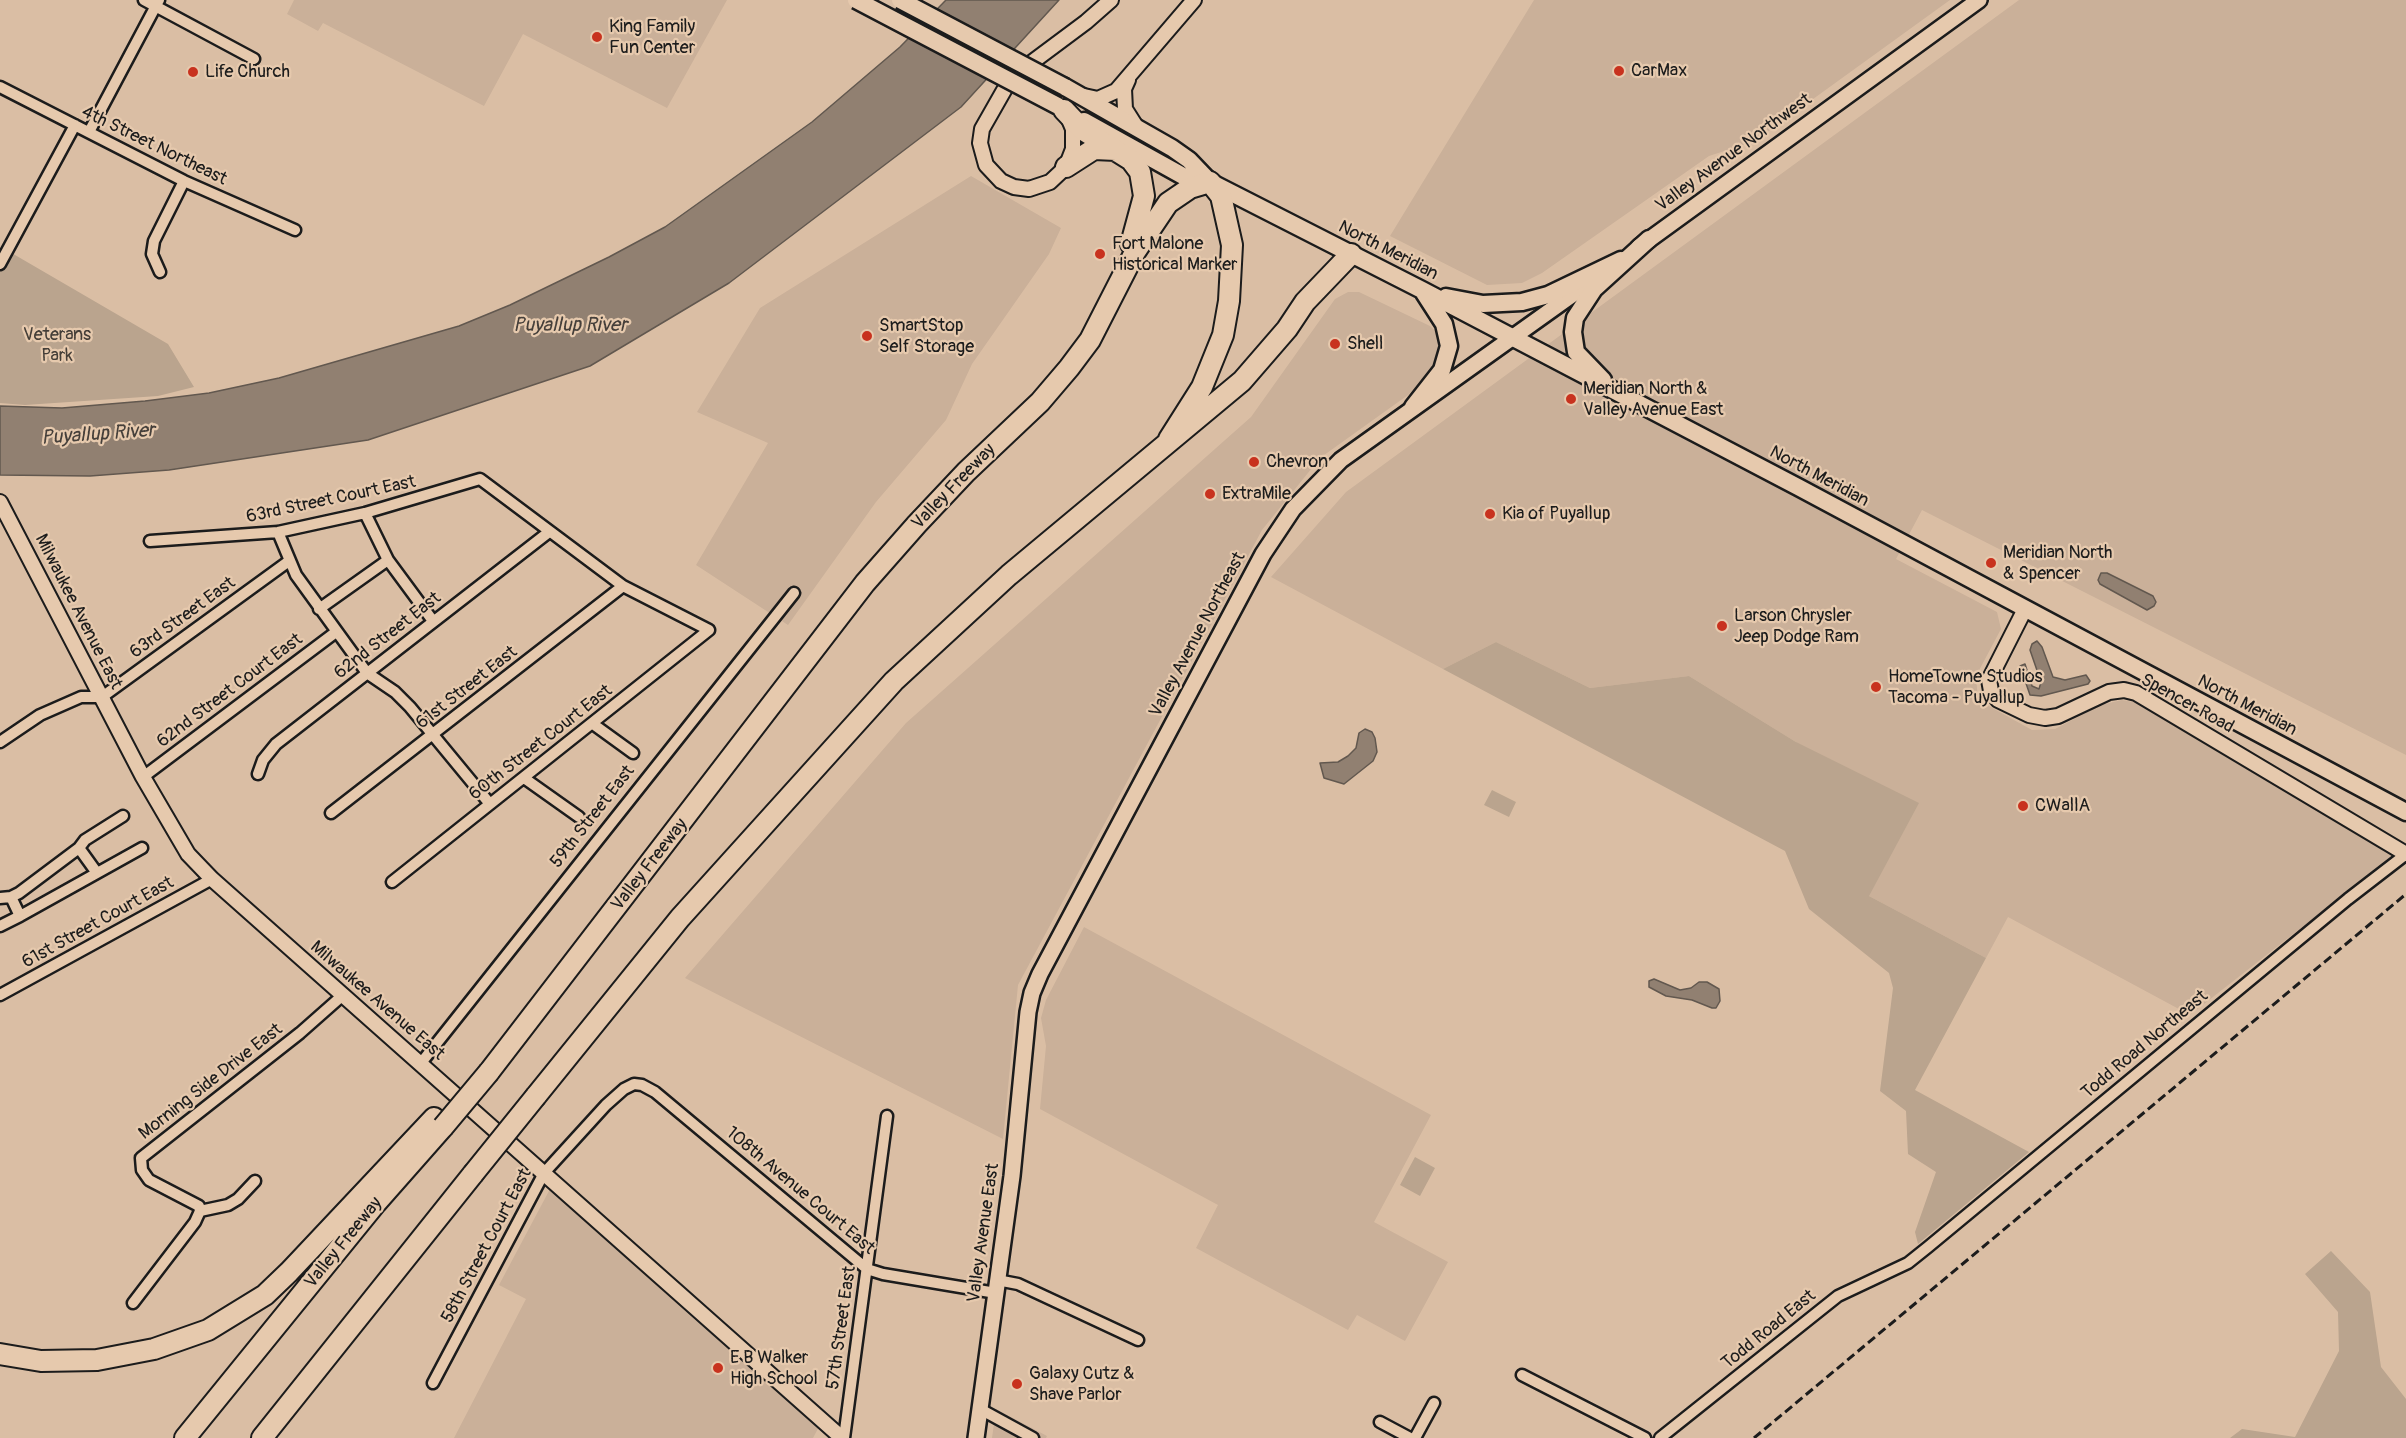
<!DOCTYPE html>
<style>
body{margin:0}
canvas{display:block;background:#dabea4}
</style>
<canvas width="2406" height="1438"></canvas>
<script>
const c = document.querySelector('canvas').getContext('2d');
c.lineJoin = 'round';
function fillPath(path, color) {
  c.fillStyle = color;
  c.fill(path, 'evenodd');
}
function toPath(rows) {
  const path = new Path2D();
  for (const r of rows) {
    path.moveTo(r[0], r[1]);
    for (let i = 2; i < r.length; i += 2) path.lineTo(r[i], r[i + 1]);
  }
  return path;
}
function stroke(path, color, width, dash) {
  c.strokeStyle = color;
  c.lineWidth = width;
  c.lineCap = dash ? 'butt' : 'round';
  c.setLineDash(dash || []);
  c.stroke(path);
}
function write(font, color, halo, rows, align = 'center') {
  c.font = font + ' Pangolin,sans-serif';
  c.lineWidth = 4.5;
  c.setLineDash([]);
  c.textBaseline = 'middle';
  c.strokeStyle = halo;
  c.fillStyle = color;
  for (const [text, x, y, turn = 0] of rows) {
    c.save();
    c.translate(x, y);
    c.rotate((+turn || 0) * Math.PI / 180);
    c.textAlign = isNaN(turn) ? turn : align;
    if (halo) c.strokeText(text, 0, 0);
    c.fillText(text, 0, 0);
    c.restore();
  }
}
fillPath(toPath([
 [294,0,727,0,667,108,523,34,484,106,323,23,318,31,287,14],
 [1534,0,1950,0,1755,141,1709,156,1542,273,1522,283,1487,285,1390,236],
 [2019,0,2406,0,2406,755,1922,510,1896,559,1997,612,2001,629,1976,676,1978,700,2032,730,2055,729,2101,705,2122,700,2138,703,2394,855,2190,1015,2008,917,1986,958,1869,896,1796,742,1689,676,1590,688,1496,642,1443,669,1271,577,1346,492],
 [971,176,1061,228,1049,254,972,364,946,420,876,502,788,625,696,565,768,443,697,412,760,308],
 [1348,292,1359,292,1430,326,1442,337,1443,350,1430,374,1408,395,1320,458,1262,530,1018,985,1003,1139,685,978,906,723,1251,417,1335,299],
 [1084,927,1431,1115,1374,1222,1448,1262,1405,1341,1357,1315,1348,1330,1196,1248,1218,1205,1040,1109,1046,1046,1041,1018,1046,1000],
 [550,1189,696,1321,701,1313,822,1421,813,1438,454,1438,526,1299,499,1285],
 [996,1409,1047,1436,1046,1438,992,1438]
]), '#cab099');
fillPath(toPath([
 [3,248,168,344,194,387,158,396,25,405,0,403,0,253],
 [1496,642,1590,688,1689,676,1796,742,1919,803,1869,896,1986,958,1915,1090,2029,1152,1918,1244,1915,1232,1936,1172,1908,1154,1906,1111,1880,1091,1893,988,1889,973,1809,909,1785,851,1443,669],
 [1492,790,1516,802,1509,817,1484,805],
 [1415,1157,1435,1168,1420,1196,1400,1185],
 [2331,1251,2370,1292,2381,1367,2406,1399,2406,1438,2230,1438,2242,1429,2295,1437,2339,1351,2338,1312,2305,1274]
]), '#baa48e');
const water = toPath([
 [946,0,1059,0,961,107,729,283,590,366,368,440,169,470,90,476,0,475,0,406,62,408,145,401,209,393,279,378,459,326,510,305,609,257,665,227,812,122,900,47,946,0],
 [2101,573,2107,573,2153,596,2156,602,2154,606,2147,610,2100,584,2098,580,2101,573],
 [2037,641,2042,647,2053,677,2065,680,2086,675,2090,681,2088,684,2041,696,2030,695,2020,666,2025,664,2032,686,2039,689,2041,682,2030,650,2032,644,2037,641],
 [1365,729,1372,732,1375,738,1377,752,1373,761,1344,784,1324,778,1320,763,1338,762,1348,756,1356,748,1359,733,1365,729],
 [1654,979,1680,990,1691,988,1699,982,1707,982,1719,989,1720,1001,1716,1008,1712,1008,1692,1000,1666,996,1649,987,1649,981,1654,979]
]);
fillPath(water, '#918071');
stroke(water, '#62584f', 1.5);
const minor = toPath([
 [144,0,254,59],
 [0,87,184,181,295,230],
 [89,132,159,0],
 [0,264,75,125],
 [160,272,152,254,154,241,184,181],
 [365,513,388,560,433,621],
 [278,532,296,575,367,673,395,692,410,707,490,804],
 [150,541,278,532,365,513,480,479,623,586,709,630,392,882],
 [319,609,388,560],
 [593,724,633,753],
 [0,742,40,715,81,697,102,697,289,561],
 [258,774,263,760,276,744,549,532],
 [143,777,336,632],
 [524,778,579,817],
 [331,813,623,586],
 [97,873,79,848,85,840,123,816],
 [0,898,11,897,19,893,79,848],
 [20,916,142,848],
 [0,926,20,916,11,897],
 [0,995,212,879],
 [421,1063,794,593],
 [200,1211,228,1205,238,1199,255,1181],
 [997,1280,1018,1284,1138,1340],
 [133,1303,195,1222,200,1211,199,1206,149,1180,142,1170,141,1158,300,1033,343,995],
 [1522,1375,1645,1438],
 [433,1383,544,1173,606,1105,624,1089,634,1084,642,1085,655,1092,867,1269,883,1274,996,1293],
 [980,1409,1033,1438],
 [1380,1422,1410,1438],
 [844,1438,887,1116],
 [1415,1438,1434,1403],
 [1660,1438,1838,1296,1908,1263,1928,1247,2348,899,2405,855]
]);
const tertiary = toPath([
 [1128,80,1124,89,1125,109,1137,128],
 [1084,96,1098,99,1116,91,1194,0],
 [1068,117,1073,129,1073,149,1066,167,1050,182,1029,189,1014,187,1001,181,986,165,980,143,982,129,1007,85,1023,69,1086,22,1111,0],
 [0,502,143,777,188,854,212,879,842,1438],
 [2025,609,1989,680,1991,691,1998,700,2029,715,2045,718,2058,716,2109,692,2124,690,2136,693,2406,854]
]);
const secondary = toPath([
 [1639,247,1979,0],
 [976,1438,1012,1176,1028,1012,1032,993,1040,974,1263,554,1293,509,1341,460,1600,275]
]);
const primary = toPath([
 [1065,87,1172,148,1189,160,1210,182],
 [1084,121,1183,176,1210,182,1422,290,1798,487,2406,812],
 [1446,297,1483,304,1522,302,1548,295,1621,260],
 [1603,380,1576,352,1573,332,1575,318,1594,289,1649,239],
 [1413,407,1442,370,1449,346,1444,324,1424,293]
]);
const motorway = toPath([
 [1064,110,1083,130,1131,160,1140,172,1144,196,1131,244],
 [1066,167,1094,149,1116,150],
 [489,1072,865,583,917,524,966,472,1040,402,1069,368,1090,340,1135,252,1168,203,1190,188,1210,182,1221,196,1232,245,1229,301,1223,335,1202,387,1169,439],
 [536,1096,680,918,894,681,1009,575,1242,381,1287,329,1305,302,1351,254],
 [0,1354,41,1361,97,1360,154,1349,208,1330,265,1295,289,1272,434,1118],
 [185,1438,376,1203,443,1127],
 [262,1438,473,1174]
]);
stroke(minor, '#1c1c1c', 15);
stroke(tertiary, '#1c1c1c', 18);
stroke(secondary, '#1c1c1c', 20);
stroke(primary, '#1c1c1c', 21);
stroke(motorway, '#1c1c1c', 24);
stroke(minor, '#e6c9ad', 10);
stroke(tertiary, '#e6c9ad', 14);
stroke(secondary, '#e6c9ad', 15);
stroke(primary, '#e6c9ad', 16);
stroke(motorway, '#e6c9ad', 20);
stroke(toPath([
 [1754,1438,2406,894]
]), '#1c1c1c', 3, [9, 4.5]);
const primaryBridge = toPath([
 [856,0,1058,106],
 [900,0,1065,87]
]);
const motorwayBridge = toPath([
 [443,1127,489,1072],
 [473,1174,536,1096]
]);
stroke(primaryBridge, '#1c1c1c', 21, []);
stroke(motorwayBridge, '#1c1c1c', 24, []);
stroke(primaryBridge, '#e6c9ad', 16);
stroke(motorwayBridge, '#e6c9ad', 20);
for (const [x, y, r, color] of [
 [597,37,6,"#c8321e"],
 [1619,71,6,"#c8321e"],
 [193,72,6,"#c8321e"],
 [1100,254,6,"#c8321e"],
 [867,336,6,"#c8321e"],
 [1335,344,6,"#c8321e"],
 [1571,399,6,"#c8321e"],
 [1254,462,6,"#c8321e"],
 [1210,494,6,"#c8321e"],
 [1490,514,6,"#c8321e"],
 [1991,563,6,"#c8321e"],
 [1722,626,6,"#c8321e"],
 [1876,687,6,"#c8321e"],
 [2023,806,6,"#c8321e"],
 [718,1368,6,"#c8321e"],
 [1017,1384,6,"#c8321e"]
]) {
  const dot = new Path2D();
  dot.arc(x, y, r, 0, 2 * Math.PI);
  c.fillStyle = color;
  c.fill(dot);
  stroke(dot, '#e6c9ad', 2);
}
write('18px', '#1c1c1c', '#e6c9ad', [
 ["King Family",609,27],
 ["Fun Center",609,48],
 ["CarMax",1631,71],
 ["Life Church",205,72],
 ["Fort Malone",1112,244],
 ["Historical Marker",1112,265],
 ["SmartStop",879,326],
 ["Self Storage",879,347],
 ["Shell",1347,344],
 ["Meridian North &",1583,389],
 ["Valley Avenue East",1583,410],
 ["Chevron",1266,462],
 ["ExtraMile",1222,494],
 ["Kia of Puyallup",1502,514],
 ["Meridian North",2003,553],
 ["& Spencer",2003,574],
 ["Larson Chrysler",1734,616],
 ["Jeep Dodge Ram",1734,637],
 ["HomeTowne Studios",1888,677],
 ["Tacoma - Puyallup",1888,698],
 ["CWallA",2035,806],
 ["E B Walker",730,1358],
 ["High School",730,1379],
 ["Galaxy Cutz &",1029,1374],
 ["Shave Parlor",1029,1395]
], 'left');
write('18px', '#1c1c1c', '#e6c9ad', [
 ["4th Street Northeast",154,146,26],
 ["Valley Avenue Northwest",1734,153,-36],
 ["North Meridian",1388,251,27],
 ["North Meridian",1819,477,28],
 ["Valley Freeway",954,487,-46],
 ["63rd Street Court East",331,500,-12],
 ["Milwaukee Avenue East",78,612,63],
 ["63rd Street East",183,618,-36],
 ["Valley Avenue Northeast",1198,635,-62],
 ["62nd Street East",388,636,-38],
 ["61st Street East",467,688,-38],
 ["62nd Street Court East",230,691,-37],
 ["Spencer Road",2187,704,29],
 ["North Meridian",2247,706,28],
 ["60th Street Court East",541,743,-38],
 ["59th Street East",593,817,-52],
 ["Valley Freeway",650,865,-52],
 ["61st Street Court East",98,923,-29],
 ["Milwaukee Avenue East",377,1001,41],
 ["Todd Road Northeast",2145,1045,-40],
 ["Morning Side Drive East",211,1082,-38],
 ["108th Avenue Court East",800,1191,40],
 ["Valley Avenue East",984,1233,-82],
 ["Valley Freeway",344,1243,-51],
 ["58th Street Court East",487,1246,-62],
 ["57th Street East",842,1328,-82],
 ["Todd Road East",1769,1330,-39]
]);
write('18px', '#443e38', '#e6c9ad', [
 ["Veterans",57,335],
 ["Park",57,356]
]);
write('italic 20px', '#453f3a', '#e6c9ad', [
 ["Puyallup River",570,326],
 ["Puyallup River",98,435,-4]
]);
</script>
